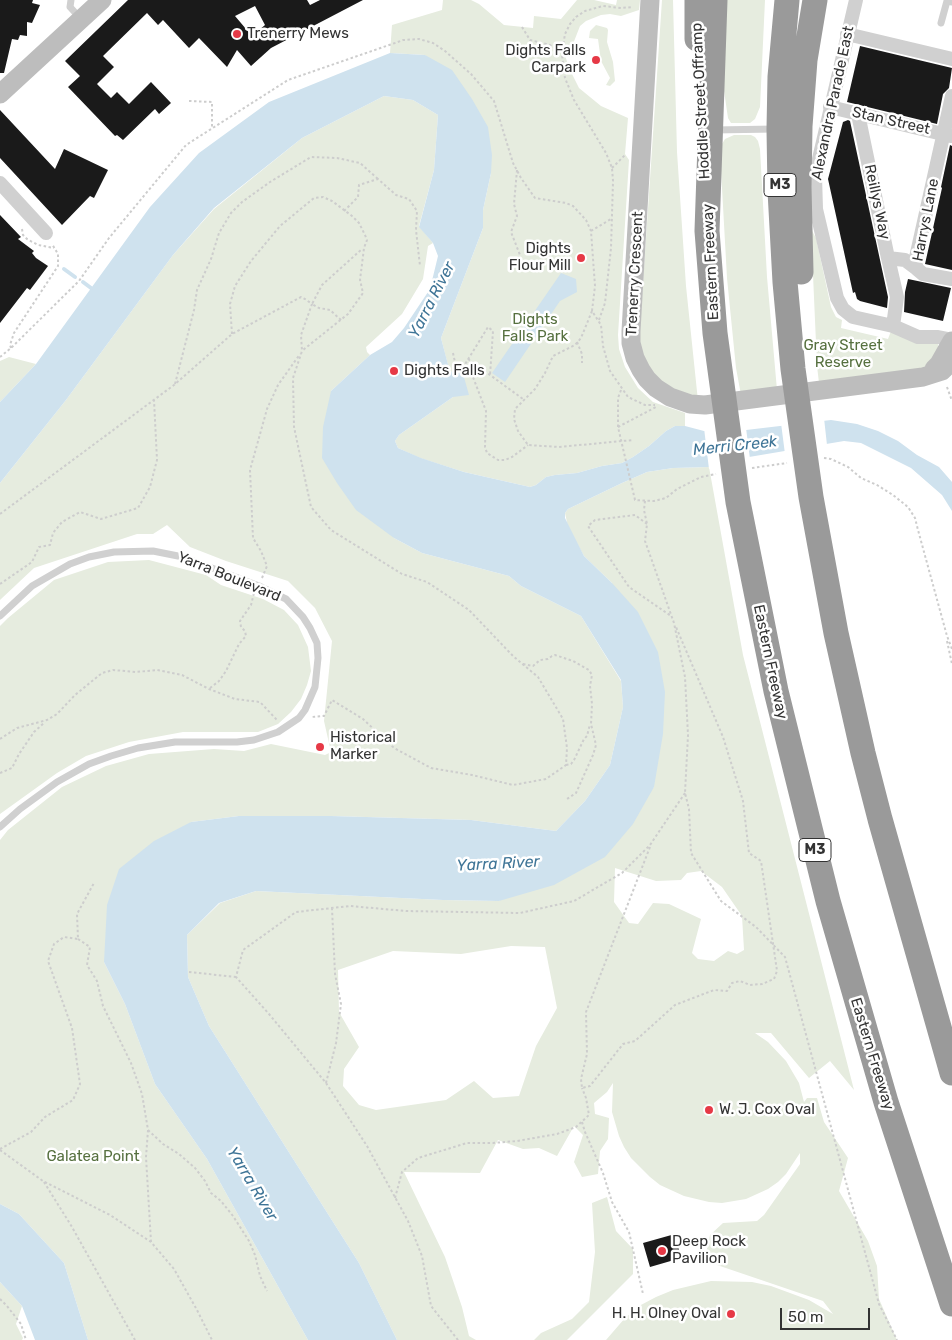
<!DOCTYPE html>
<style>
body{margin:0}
#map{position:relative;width:952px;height:1340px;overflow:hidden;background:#fff;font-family:Rubik,sans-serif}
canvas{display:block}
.scale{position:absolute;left:780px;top:1308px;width:90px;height:22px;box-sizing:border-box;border:2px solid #333;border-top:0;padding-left:6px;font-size:15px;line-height:18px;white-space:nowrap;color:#333;-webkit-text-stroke:4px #fff;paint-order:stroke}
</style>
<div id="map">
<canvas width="952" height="1340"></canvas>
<div class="scale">50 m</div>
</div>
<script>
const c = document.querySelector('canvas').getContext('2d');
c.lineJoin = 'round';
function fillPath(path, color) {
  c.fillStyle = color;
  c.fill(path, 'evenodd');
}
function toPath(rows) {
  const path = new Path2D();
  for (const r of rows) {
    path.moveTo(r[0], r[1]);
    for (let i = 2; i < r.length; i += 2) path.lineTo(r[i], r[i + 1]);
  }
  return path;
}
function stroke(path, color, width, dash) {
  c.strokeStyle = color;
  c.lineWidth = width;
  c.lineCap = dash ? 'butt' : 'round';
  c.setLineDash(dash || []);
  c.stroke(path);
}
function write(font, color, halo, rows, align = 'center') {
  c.font = font + ' Rubik,sans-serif';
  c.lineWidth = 5;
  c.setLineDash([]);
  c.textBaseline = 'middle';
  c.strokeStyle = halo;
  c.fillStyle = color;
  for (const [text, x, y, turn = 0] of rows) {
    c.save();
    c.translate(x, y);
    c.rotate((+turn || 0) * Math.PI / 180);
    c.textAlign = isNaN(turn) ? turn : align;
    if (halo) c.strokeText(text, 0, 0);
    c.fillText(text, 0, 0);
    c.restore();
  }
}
fillPath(toPath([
 [443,0,471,0,479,4,504,25,533,28,534,16,561,19,577,0,594,0,616,5,617,0,640,0,639,10,621,16,610,14,601,15,586,21,580,26,573,44,566,46,565,55,569,68,579,88,601,106,628,118,625,154,629,160,618,335,619,349,625,367,638,388,653,402,685,413,685,426,675,426,666,431,649,446,633,457,622,463,602,466,577,473,555,475,546,477,536,485,530,487,464,472,420,458,398,448,395,441,399,435,453,397,450,373,441,338,483,228,483,210,491,173,425,55,390,53,392,25,442,10],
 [662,0,673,0,677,152,686,286,698,401,684,398,649,375,639,343],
 [724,0,765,0,760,107,755,119,750,123,731,123,728,118,723,84],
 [596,25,607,28,608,30,607,42,613,62,615,81,610,86,606,85,610,78,601,61,598,39,589,38,590,31],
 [384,96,413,100,438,115,434,170,419,226,433,243,428,246,423,279,402,314,366,347,367,352,370,355,331,391,394,538,422,553,509,576,521,586,581,616,621,681,623,707,610,765,585,801,556,831,471,820,331,816,239,816,191,822,104,962,125,1004,155,1084,207,1159,308,1340,88,1340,64,1263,19,1214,0,1204,0,840,8,830,62,787,106,766,149,754,214,749,244,751,271,744,325,755,331,752,324,721,332,641,315,608,288,581,226,561,190,547,167,525,153,534,137,534,34,568,0,600,0,483,66,400,173,255,214,209,302,138],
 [734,135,751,135,755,137,758,141,760,149,767,277,777,390,741,395,736,368,727,278,720,152,722,144,725,139],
 [811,229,816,238,831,307,836,317,842,320,841,328,888,339,891,331,938,341,938,347,944,353,928,368,819,383,817,366],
 [9,357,36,364,0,402,0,361],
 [709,467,743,655,854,1090,830,1061,809,1078,771,1033,755,1033,768,1042,786,1061,799,1083,804,1102,807,1098,817,1098,824,1122,848,1158,839,1191,868,1241,877,1266,879,1299,897,1340,606,1340,625,1318,639,1306,656,1297,673,1290,711,1281,752,1282,771,1286,809,1300,833,1314,823,1301,717,1265,706,1253,710,1235,723,1223,757,1221,764,1215,800,1164,800,1153,786,1174,778,1182,768,1189,746,1199,722,1203,709,1202,684,1196,660,1185,650,1177,631,1158,624,1147,619,1136,612,1112,613,1083,607,1092,594,1103,595,1114,609,1118,608,1139,600,1151,598,1174,582,1177,574,1162,583,1135,574,1126,557,1156,539,1148,523,1149,498,1140,480,1173,404,1172,445,1257,462,1307,469,1336,476,1340,397,1340,359,1263,209,1026,188,977,187,935,220,903,256,891,443,900,499,901,654,787,612,583,584,556,568,527,565,513,568,509,622,483,647,472,673,468],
 [615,868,656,881,681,880,687,873,701,871,722,887,742,916,744,950,737,954,728,951,714,961,698,959,692,953,701,919,669,904,653,903,638,924,629,923,614,902],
 [511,946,545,947,557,1008,536,1046,519,1096,493,1098,474,1081,446,1100,376,1110,359,1105,343,1086,344,1069,359,1047,339,1012,338,970,393,951,461,954],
 [149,560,206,575,221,585,263,599,284,610,298,625,308,647,311,671,307,685,301,699,291,712,278,724,258,732,183,732,129,742,86,756,57,773,0,814,0,626,8,618,54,580,108,562],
 [607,1197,616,1231,633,1249,633,1274,567,1340,534,1340,541,1333,572,1319,589,1302,595,1252,592,1203],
 [0,1282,22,1306,16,1324,23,1338,22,1340,0,1340]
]), '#e6ecdf');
fillPath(toPath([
 [390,53,425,55,452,70,472,99,488,127,492,155,491,173,483,210,483,228,441,338,450,372,462,370,469,395,453,397,399,435,395,441,398,448,421,458,464,472,530,487,536,485,546,477,555,475,577,473,602,466,622,463,633,457,649,446,666,431,675,426,685,426,704,431,746,430,831,420,857,424,878,431,898,441,917,455,939,467,952,482,952,511,942,495,911,468,861,443,844,441,749,457,709,467,673,468,647,472,622,483,568,509,565,513,565,518,584,556,612,583,638,612,658,652,665,692,663,734,654,787,633,824,605,857,554,885,499,901,443,900,256,891,219,903,187,935,188,977,209,1026,359,1263,397,1340,308,1340,207,1159,155,1084,125,1004,104,962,107,905,119,869,154,841,191,822,239,816,331,816,471,820,556,831,585,801,610,765,623,707,621,680,581,616,521,586,509,576,422,553,394,538,356,510,337,483,322,458,323,427,331,391,370,355,392,342,404,328,430,289,438,256,433,243,419,227,434,170,438,115,413,100,384,96,302,138,214,208,173,255,66,400,0,483,0,402,36,364,150,207,199,153,269,102],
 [561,273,576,279,577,292,560,301,505,382,492,373],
 [0,1204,19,1214,64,1263,88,1340,35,1340,22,1306,0,1282]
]), '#cfe2ee');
fillPath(toPath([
 [824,418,827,445,785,454,781,423],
 [704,428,746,428,750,459,709,469]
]), '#fff');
stroke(toPath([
 [64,269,75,277],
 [83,282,91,288]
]), '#cfe2ee', 4);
fillPath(toPath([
 [0,0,33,0,32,3,40,5,32,23,27,22,27,36,20,35,18,40,12,39,4,73,0,73],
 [128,0,307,0,310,5,320,0,363,0,271,48,251,66,237,50,227,67,199,38,189,48,163,20,158,25,147,13,103,56,114,67,97,84,111,98,117,92,129,104,151,82,171,103,159,114,155,109,123,140,117,135,115,136,68,87,80,76,65,61],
 [255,6,265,25,252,36,235,16],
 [860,46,952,68,949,88,943,94,937,124,847,102],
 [0,110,55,169,64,149,108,170,94,198,90,196,62,225,0,158],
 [848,120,850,121,888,297,887,308,860,301,857,299,855,292,853,293,828,179,843,122],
 [950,145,952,146,952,270,925,264,942,188,941,187],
 [0,215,21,237,18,239,34,251,32,253,36,258,48,266,30,290,27,288,0,323],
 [908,279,951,288,943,321,904,312,905,292],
 [675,1234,681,1258,650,1267,643,1243]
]), '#1a1a1a');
stroke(toPath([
 [522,27,530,40,550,45,562,52],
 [189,101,212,102,212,127],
 [612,168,626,154],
 [517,170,514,204,517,216,511,232,520,255,519,258],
 [344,211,358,197,359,185,378,179,396,195,409,199,417,211,416,230,420,266],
 [22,229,23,235,27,239,38,245,54,248],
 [591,231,611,219],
 [592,311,581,338,575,345,553,356,545,373,535,389,515,409,514,419,518,431,528,445,559,447,633,440],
 [341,320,330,310,319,308,312,304,322,285,362,249],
 [599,320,605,303,611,248,613,181,612,168,606,153,574,100,565,78,562,55,563,46,565,34,570,24,576,17,585,11,603,6,621,8,633,7],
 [232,334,230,304,235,286,251,261,280,226,314,198,323,197,332,201,352,216,359,223,365,235,367,240,364,248,360,280,363,293,348,314,303,350],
 [577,342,582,354,582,363],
 [11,348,10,345,14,333,58,266,58,254,52,244],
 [453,353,456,367,464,366,488,327,493,331,490,375],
 [0,357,11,348,79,281,109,238,186,145,288,80,395,43,403,40,419,39,433,43,445,51,471,74,494,101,513,163,521,178,535,198,566,203,573,206,586,220,591,231,595,286,592,311,601,325,603,346,610,371,628,397,645,405,655,405],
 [468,359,523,399],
 [464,366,471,372,486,411,485,447,487,453,498,460,505,460,512,457,528,445],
 [175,384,194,310,197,290,211,259,219,233,231,213,242,202,270,182,311,157,337,158,360,163,378,179],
 [947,387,952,401],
 [621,390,618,398,618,427,635,500,654,501,666,498,677,489,701,477,716,474],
 [618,427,656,407],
 [824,458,831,459,848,467,861,478,877,485,893,495,908,507,915,518,918,530,947,636,952,649],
 [752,468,787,463],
 [645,501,644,510,647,524,645,541,674,623,685,677,688,735,685,793,689,809,691,853,721,901,756,927,785,957,879,1304,897,1340],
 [0,514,174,385,232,334,301,297,305,299,312,304,301,335,302,351,293,378,294,427,311,507,331,530,402,574,427,582,469,610,513,656,538,677,563,719,567,748,566,765,546,779,513,785,472,775,431,768,394,748,363,719,332,700,324,716,311,717],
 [647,524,635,515,595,520,588,526,629,587,671,616],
 [262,578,267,566,261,551,253,538,250,470,267,409,278,385,300,354],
 [0,584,32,562,39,547,50,545,53,533,62,522,80,512,101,519,138,508,150,487,157,460,154,400],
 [947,641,952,664],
 [523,664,533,666,540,660,548,659,552,656,555,655,573,661,589,670,592,675,590,686,592,704,591,724,596,745,593,755,576,793,567,799],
 [210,688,219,681,226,671,239,644,246,636,245,631,241,627,240,621,251,605,254,593],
 [0,739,17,728,47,720,57,714,75,695,102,673,113,670,136,672,157,670,182,675,209,689,235,699,260,702,277,720],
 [566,765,571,764,574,760,584,739,587,736,590,724],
 [0,773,12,768,19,754,34,732,45,722],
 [650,847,586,1012,587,1054,581,1079,582,1088,590,1086,623,1044,635,1041,675,1005,714,990,727,991,732,983,740,981,750,985,762,984,774,979,777,971,761,861,749,853,743,801,723,737,676,627],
 [78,939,90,947,87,965,97,981,103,1006,131,1063,142,1094,148,1130,146,1157,151,1242],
 [189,972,236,977],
 [326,1083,336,1043,341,1004,335,974,332,908],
 [582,1122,585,1132,603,1173,612,1202,629,1232,643,1294],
 [148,1130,163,1144,179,1154,195,1168,205,1181,211,1193,221,1201,233,1216,249,1241,255,1255,260,1276,267,1291],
 [0,1149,31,1132,45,1117,73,1100,80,1084,72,1028,48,961,54,944,64,937,78,939,77,914,94,883],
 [0,1150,43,1181,110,1215,151,1242,174,1269,197,1310,212,1340],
 [44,1182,72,1227,135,1340],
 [395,1198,402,1172,418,1158,467,1143,493,1143,517,1141,557,1134,576,1127,589,1115,586,1098,582,1088],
 [0,1299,7,1306,21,1324,26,1340],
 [458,1340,431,1306,422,1256,408,1221,367,1146,326,1083,269,1014,236,977,243,950,296,912,350,906,406,911,520,913,574,901,622,873,650,845,685,793]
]), '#cdcdcd', 2, [2.5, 2.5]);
stroke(toPath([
 [71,0,70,7,81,19],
 [941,23,947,1,952,2],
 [714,130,775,129],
 [0,616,32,586,70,564,89,557,114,552,153,551,183,557,259,586,286,599,303,617,310,628,317,643,318,658,315,687,305,710,299,718,278,732,254,740,237,742,175,742,138,748,111,756,89,764,57,782,20,809,0,827]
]), '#d0d0d0', 7);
stroke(toPath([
 [856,0,815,176,816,209,837,298,843,309,853,317,893,326,918,337,938,337,952,340],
 [847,34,952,59],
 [952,96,915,262,917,269,923,274,952,279],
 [830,107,951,136],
 [858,114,888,258,905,260,917,269],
 [0,183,46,233],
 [888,258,897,297,893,326]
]), '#d0d0d0', 14);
stroke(toPath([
 [650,0,631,331,631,343,635,358,641,370,647,379,656,388,670,397,690,404,705,405,923,377,942,371,952,361],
 [0,94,102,0],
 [934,369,939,364,952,341]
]), '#bdbdbd', 19);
stroke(toPath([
 [697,0,697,39],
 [715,0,707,231,715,333,738,502,776,691,828,901,886,1102,952,1304],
 [787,0,780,77,779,129,780,191,785,282,793,369,811,497,836,633,863,753,880,819,952,1073],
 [801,272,799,187,800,126,805,60,815,0]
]), '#9a9a9a', 25);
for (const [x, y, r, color] of [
 [237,34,5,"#e63946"],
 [596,60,5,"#e63946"],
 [581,258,5,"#e63946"],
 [394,371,5,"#e63946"],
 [320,747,5,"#e63946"],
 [709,1110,5,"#e63946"],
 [662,1251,5,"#e63946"],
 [731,1314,5,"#e63946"]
]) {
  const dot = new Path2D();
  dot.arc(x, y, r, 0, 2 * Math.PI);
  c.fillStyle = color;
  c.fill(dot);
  stroke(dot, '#fff', 2);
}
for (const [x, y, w] of [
 [780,185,32],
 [815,850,32]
]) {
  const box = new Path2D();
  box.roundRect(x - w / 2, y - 11.5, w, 23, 4);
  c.fillStyle = '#fff';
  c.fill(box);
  stroke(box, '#333', 1);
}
write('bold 14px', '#333', null, [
 ["M3",780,185],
 ["M3",815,850]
]);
write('15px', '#333', '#fff', [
 ["Trenerry Mews",247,34],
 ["Dights Falls",586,51,"right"],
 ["Carpark",586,68,"right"],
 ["Dights",571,249,"right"],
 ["Flour Mill",571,266,"right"],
 ["Dights Falls",404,371],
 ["Historical",330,738],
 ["Marker",330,755],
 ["W. J. Cox Oval",719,1110],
 ["Deep Rock",672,1242],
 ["Pavilion",672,1259],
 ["H. H. Olney Oval",721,1314,"right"]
], 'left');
write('15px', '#333', '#fff', [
 ["Hoddle Street Offramp",701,101,-93],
 ["Alexandra Parade East",833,103,-78],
 ["Stan Street",891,121,13],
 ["Reillys Way",877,202,78],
 ["Harrys Lane",926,220,-79],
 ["Eastern Freeway",711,262,-93],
 ["Trenerry Crescent",635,274,-87],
 ["Yarra Boulevard",229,577,22],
 ["Eastern Freeway",770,662,78],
 ["Eastern Freeway",872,1054,73]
]);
write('15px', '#56703f', '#fff', [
 ["Dights",535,320],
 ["Falls Park",535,337],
 ["Gray Street",843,346],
 ["Reserve",843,363],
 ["Galatea Point",93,1157]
]);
write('italic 16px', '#3f7597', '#fff', [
 ["Yarra River",432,300,-63],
 ["Merri Creek",735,446,-6],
 ["Yarra River",498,864,-3],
 ["Yarra River",252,1184,59]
]);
</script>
